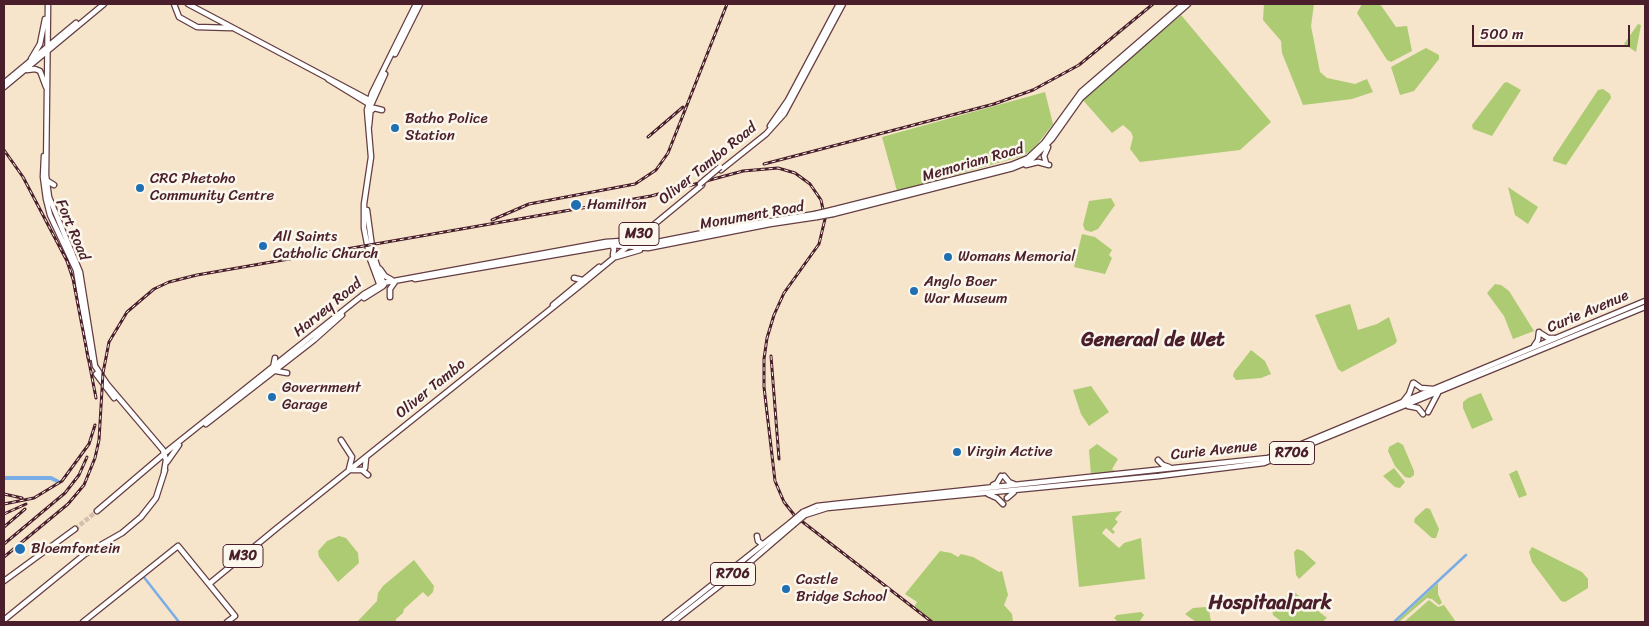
<!DOCTYPE html>
<style>
body{margin:0}
#map{position:relative;width:1649px;height:626px;overflow:hidden;background:#f6e4cb;font-family:Sriracha,sans-serif}
canvas{display:block}
.frame{position:absolute;inset:0;border:5px solid #4a1f2b;pointer-events:none}
.scale{position:absolute;left:1472px;top:25px;width:158px;height:22px;box-sizing:border-box;border:2px solid #4a1f2b;border-top:0;padding-left:6px;font-size:15px;line-height:18px;white-space:nowrap;color:#4a1f2b;-webkit-text-stroke:4px #fbf7ec;paint-order:stroke}
</style>
<div id="map">
<canvas width="1649" height="626"></canvas>
<div class="frame"></div>
<div class="scale">500 m</div>
</div>
<script>
const c = document.querySelector('canvas').getContext('2d');
c.lineJoin = 'round';
function fillPath(path, color) {
  c.fillStyle = color;
  c.fill(path, 'evenodd');
}
function toPath(rows) {
  const path = new Path2D();
  for (const r of rows) {
    path.moveTo(r[0], r[1]);
    for (let i = 2; i < r.length; i += 2) path.lineTo(r[i], r[i + 1]);
  }
  return path;
}
function stroke(path, color, width, dash) {
  c.strokeStyle = color;
  c.lineWidth = width;
  c.lineCap = dash ? 'butt' : 'round';
  c.setLineDash(dash || []);
  c.stroke(path);
}
function write(font, color, halo, rows, align = 'center') {
  c.font = font + ' Sriracha,sans-serif';
  c.lineWidth = 5;
  c.setLineDash([]);
  c.textBaseline = 'middle';
  c.strokeStyle = halo;
  c.fillStyle = color;
  for (const [text, x, y, turn = 0] of rows) {
    c.save();
    c.translate(x, y);
    c.rotate((+turn || 0) * Math.PI / 180);
    c.textAlign = isNaN(turn) ? turn : align;
    if (halo) c.strokeText(text, 0, 0);
    c.fillText(text, 0, 0);
    c.restore();
  }
}
fillPath(toPath([
 [1264,4,1314,4,1311,26,1320,72,1327,78,1355,84,1367,79,1373,92,1352,99,1303,105,1282,53,1281,41,1263,20],
 [1362,4,1380,4,1396,27,1407,26,1412,51,1391,62,1387,60,1357,13],
 [1181,15,1271,122,1240,150,1140,162,1130,149,1133,137,1131,132,1123,125,1112,133,1082,99],
 [1638,24,1641,25,1636,52,1624,44],
 [1426,48,1439,55,1439,59,1414,91,1400,95,1391,67],
 [1507,82,1521,90,1492,136,1473,129,1472,125,1504,83],
 [1603,89,1610,94,1611,98,1566,165,1553,161,1553,158,1598,90],
 [1045,92,1053,124,1033,150,1023,156,897,191,882,137],
 [1508,187,1538,207,1528,224,1515,215],
 [1111,198,1115,205,1098,229,1091,232,1085,230,1083,225,1089,201],
 [1082,234,1095,237,1112,250,1109,255,1112,258,1105,274,1074,267],
 [1495,284,1501,285,1509,291,1534,331,1513,339,1504,316,1487,293],
 [1350,304,1358,330,1377,324,1389,317,1397,341,1395,344,1342,372,1338,369,1315,315],
 [1251,350,1265,361,1271,374,1261,378,1236,380,1233,376,1234,372],
 [1091,386,1109,412,1089,426,1081,414,1073,390],
 [1481,393,1493,420,1472,429,1463,408,1463,402,1468,398],
 [1398,442,1403,445,1414,471,1414,475,1410,478,1405,477,1395,466,1388,451,1389,447],
 [1097,444,1118,459,1112,469,1116,472,1091,475,1089,450],
 [1394,468,1405,482,1400,488,1395,487,1383,476],
 [1517,470,1527,495,1519,498,1509,474],
 [1426,508,1430,509,1439,529,1436,538,1432,538,1414,522,1415,518],
 [1122,511,1115,519,1118,522,1112,529,1115,532,1113,534,1106,528,1102,533,1119,548,1124,543,1141,538,1145,579,1079,587,1072,516],
 [339,536,346,538,358,553,359,563,338,582,319,557,318,551,327,541],
 [1532,547,1582,572,1588,579,1588,588,1565,602,1561,601,1532,562,1529,552],
 [1297,549,1303,551,1316,563,1299,579,1296,575,1294,552],
 [940,551,951,553,958,557,961,554,973,557,999,572,1002,571,1008,595,1004,605,1012,614,1013,622,934,622,914,607,917,602,905,594],
 [414,560,434,586,433,592,428,597,423,592,404,609,403,613,396,619,396,622,357,622,377,601,378,593,383,586],
 [1438,583,1438,594,1442,603,1439,605,1432,599,1427,598,1399,622,1396,622],
 [1292,591,1294,592,1327,618,1322,622,1282,622,1273,615,1272,609],
 [1429,600,1438,607,1444,605,1456,622,1404,622],
 [1206,607,1209,610,1211,622,1196,622,1185,614,1193,608],
 [1141,612,1144,615,1139,622,1118,622,1114,618,1117,615]
]), '#adcb72');
stroke(toPath([
 [32,4,38,4]
]), '#7aade6', 1);
stroke(toPath([
 [143,576,179,622],
 [1394,622,1466,555]
]), '#7aade6', 2.5);
stroke(toPath([
 [4,478,51,478,57,481]
]), '#7aade6', 4);
stroke(toPath([
 [75,529,97,511]
]), '#d4bdab', 4.5, [4.5, 2]);
const major = toPath([
 [48,4,46,175,49,197,80,272,95,366,107,384,163,450,166,460,164,472],
 [174,4,179,17,197,27,231,28],
 [188,4,371,101],
 [395,54,420,4],
 [31,59,40,44,45,19],
 [27,70,35,69,40,71,46,87],
 [328,79,369,104],
 [4,83,76,23],
 [4,87,104,4],
 [370,112,374,108,382,110],
 [369,126,371,105,385,74],
 [770,126,788,100,839,4],
 [44,156,43,177,46,199,50,215,76,270,90,358],
 [1046,163,1044,156,1048,147],
 [1026,165,1038,162,1049,165],
 [721,170,766,134,784,114,843,4],
 [46,180,54,185],
 [367,210,373,254,384,285],
 [832,210,1011,165,1028,158,1044,143,1081,92,1183,4],
 [833,214,1013,168,1030,161,1052,139,1081,98,1188,4],
 [622,239,632,239],
 [612,245,614,249,613,255],
 [616,257,640,250],
 [380,269,385,276,392,280],
 [574,278,582,280],
 [415,279,612,245,648,248,770,224,817,217],
 [380,286,370,259,364,228,364,204,371,157,367,110,372,93,416,4],
 [390,297,390,289,395,282],
 [364,298,383,286],
 [553,305,599,267],
 [1540,333,1548,338,1554,338],
 [1534,346,1538,340,1539,332],
 [273,368,275,358],
 [276,371,287,373],
 [96,374,114,398],
 [1414,383,1421,388,1433,389],
 [1402,403,1409,394,1413,383],
 [1408,406,1418,408,1423,414],
 [1428,412,1438,393],
 [206,424,314,340,342,315],
 [341,440,352,457,349,469],
 [1158,460,1163,465,1169,467],
 [167,462,179,445],
 [365,468,366,458],
 [351,470,362,470,368,475],
 [1004,476,1009,482,1014,484],
 [993,485,997,483,1001,476],
 [988,494,997,498,1003,504],
 [1007,498,1014,492],
 [97,511,171,448,364,294,383,283,606,242,621,241,642,245,733,227,815,214],
 [803,512,817,506,835,504,1268,458,1645,301],
 [805,515,827,508,1159,476,1264,463,1645,307],
 [277,528,582,284,702,185],
 [757,536,758,541,762,544],
 [4,581,75,529],
 [209,584,277,528],
 [4,620,85,554,122,533,141,517,156,498,165,470],
 [83,622,178,546,235,616,227,622],
 [665,622,790,523],
 [673,622,750,562,793,525]
]);
stroke(major, '#643d43', 7);
stroke(major, '#fff', 4.5);
const rail = toPath([
 [648,137,683,107],
 [4,150,23,177,67,261,73,279,96,398],
 [764,164,994,104,1033,90,1079,65,1153,4],
 [492,220,529,204,635,184,656,170,668,153,727,4],
 [771,356,779,459],
 [4,494,22,498],
 [4,504,34,498,62,481,89,444,95,425],
 [4,514,26,504],
 [4,527,25,509],
 [4,544,65,493,79,475,87,457],
 [4,557,68,504,84,485,95,458,99,440,103,373,109,342,127,312,154,289,169,282,197,275,651,196,743,171,778,168,795,173,810,184,821,200,825,219,819,244,784,293,774,315,767,338,764,359,764,387,775,481,784,502,795,516,932,622]
]);
stroke(rail, '#4a1f2b', 3);
stroke(rail, '#fbf7ec', 1, [4]);
const majorBridge = toPath([
 [700,184,720,167],
 [815,214,832,210],
 [817,217,833,214],
 [790,523,803,512],
 [793,525,805,515]
]);
stroke(majorBridge, '#643d43', 7, []);
stroke(majorBridge, '#fff', 4.5);
for (const [x, y, r, color] of [
 [395,128,5,"#1f6fb2"],
 [140,188,5,"#1f6fb2"],
 [576,205,6,"#1f6fb2"],
 [263,246,5,"#1f6fb2"],
 [948,257,5,"#1f6fb2"],
 [914,291,5,"#1f6fb2"],
 [272,397,5,"#1f6fb2"],
 [957,452,5,"#1f6fb2"],
 [20,549,6,"#1f6fb2"],
 [786,589,5,"#1f6fb2"]
]) {
  const dot = new Path2D();
  dot.arc(x, y, r, 0, 2 * Math.PI);
  c.fillStyle = color;
  c.fill(dot);
  stroke(dot, '#fbf7ec', 2);
}
for (const [x, y, w] of [
 [639,234,40],
 [1292,453,45],
 [243,556,40],
 [733,574,45]
]) {
  const box = new Path2D();
  box.roundRect(x - w / 2, y - 11.5, w, 23, 4);
  c.fillStyle = '#fbf7ec';
  c.fill(box);
  stroke(box, '#4a1f2b', 1);
}
write('bold 14px', '#4a1f2b', null, [
 ["M30",639,234],
 ["R706",1292,453],
 ["M30",243,556],
 ["R706",733,574]
]);
write('15px', '#4a1f2b', '#fbf7ec', [
 ["Batho Police",405,119],
 ["Station",405,136],
 ["CRC Phetoho",150,179],
 ["Community Centre",150,196],
 ["Hamilton",587,205],
 ["All Saints",273,237],
 ["Catholic Church",273,254],
 ["Womans Memorial",958,257],
 ["Anglo Boer",924,282],
 ["War Museum",924,299],
 ["Government",282,388],
 ["Garage",282,405],
 ["Virgin Active",967,452],
 ["Bloemfontein",31,549],
 ["Castle",796,580],
 ["Bridge School",796,597]
], 'left');
write('15px', '#4a1f2b', '#fbf7ec', [
 ["Memoriam Road",973,163,-16],
 ["Oliver Tambo Road",708,164,-39],
 ["Monument Road",752,216,-10],
 ["Fort Road",72,230,67],
 ["Harvey Road",328,308,-39],
 ["Curie Avenue",1588,312,-23],
 ["Oliver Tambo",431,389,-39],
 ["Curie Avenue",1214,451,-6]
]);
write('bold 20px', '#4a1f2b', '#fbf7ec', [
 ["Generaal de Wet",1153,341],
 ["Hospitaalpark",1270,604]
]);
</script>
